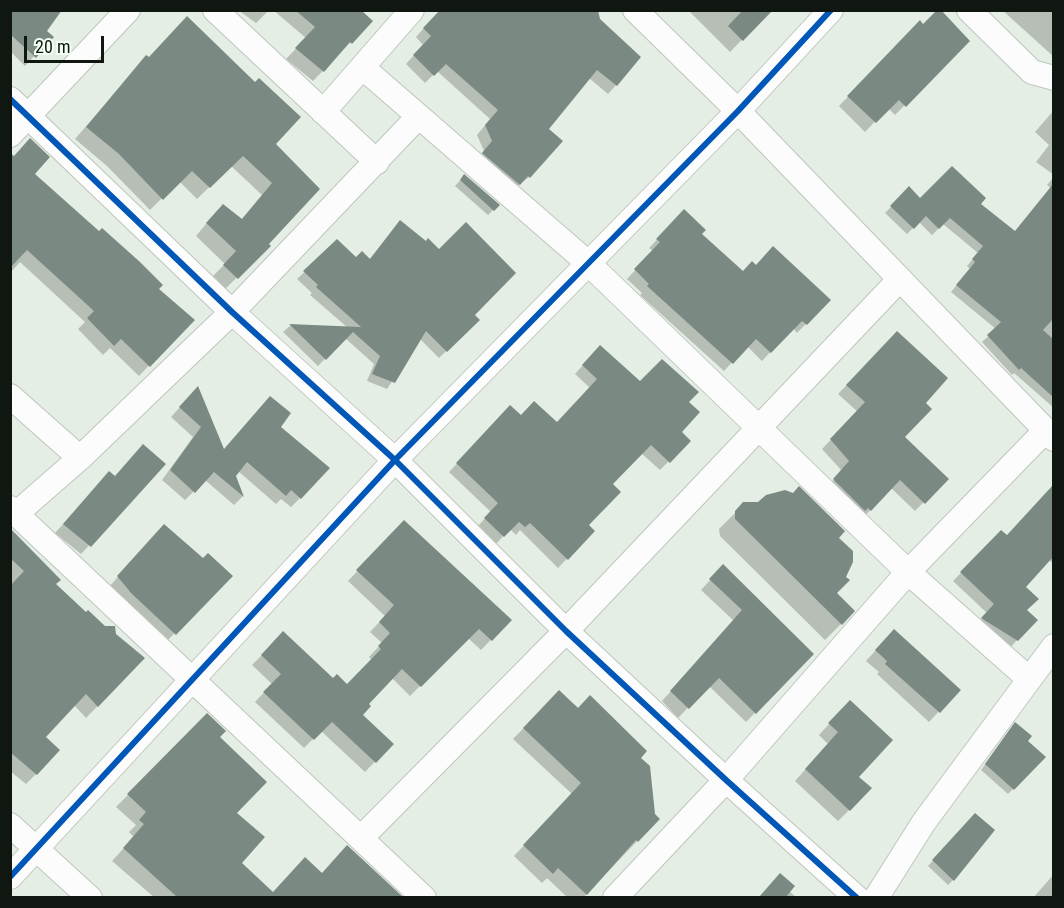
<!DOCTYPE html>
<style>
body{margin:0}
#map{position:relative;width:1064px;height:908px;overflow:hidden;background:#e4eee4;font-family:"Roboto Condensed",sans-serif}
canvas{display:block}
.frame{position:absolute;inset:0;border:12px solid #101711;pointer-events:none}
.scale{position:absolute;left:24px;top:36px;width:80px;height:27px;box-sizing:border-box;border:3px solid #101711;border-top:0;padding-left:8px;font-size:18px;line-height:21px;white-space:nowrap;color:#101711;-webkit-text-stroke:4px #f2fef3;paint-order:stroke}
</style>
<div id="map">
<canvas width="1064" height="908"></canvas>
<div class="frame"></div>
<div class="scale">20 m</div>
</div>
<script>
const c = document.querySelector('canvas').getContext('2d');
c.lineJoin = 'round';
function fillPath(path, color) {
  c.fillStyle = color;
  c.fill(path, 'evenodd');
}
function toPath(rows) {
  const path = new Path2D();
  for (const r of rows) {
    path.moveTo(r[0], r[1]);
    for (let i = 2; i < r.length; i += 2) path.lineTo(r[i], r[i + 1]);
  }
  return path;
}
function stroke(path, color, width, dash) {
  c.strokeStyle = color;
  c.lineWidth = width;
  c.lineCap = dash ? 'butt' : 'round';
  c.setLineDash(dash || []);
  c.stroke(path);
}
fillPath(toPath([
 [10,10,52,37,25,66,10,51],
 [238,10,269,10,256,23],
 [273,10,360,10,371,21,313,81,286,59,306,38],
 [440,10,596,10,616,85,608,94,589,78,547,129,561,141,529,177,510,192,475,162,484,151,477,135,490,119,437,71,425,83,406,64,423,45,416,37],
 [688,10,771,10,730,52],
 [1002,10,1054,10,1054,57],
 [920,23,968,41,895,115,888,108,865,132,839,106],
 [146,57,274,144,318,189,267,244,269,246,225,289,212,277,225,264,196,236,211,218,241,220,262,195,231,166,197,199,179,181,150,210,107,166,75,139],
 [1054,110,1054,175,1036,162,1049,145,1035,132],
 [10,160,32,174,192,320,139,376,110,348,103,355,78,329,85,322,20,262,10,273],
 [464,176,498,205,488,215,455,186],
 [1054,177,1054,203,1044,196,1051,188,1047,185],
 [909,189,920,200,978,204,1015,233,1025,222,1054,245,1054,408,1014,373,1012,375,982,342,996,329,951,292,970,269,967,266,978,253,943,224,932,235,919,222,907,234,885,213],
 [684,211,700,234,743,273,756,267,829,300,797,333,793,328,762,361,747,346,724,371,640,295,642,293,627,279,653,251,649,248],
 [400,222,478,320,439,358,420,339,387,389,367,381,374,364,345,338,318,366,283,332,290,326,348,328,310,295,312,293,297,279,337,241,356,259,369,260],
 [897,333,902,437,946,479,915,511,891,488,862,519,825,489,842,471,822,449,858,412,838,394],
 [592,355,640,383,687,402,680,432,689,441,660,470,641,453,611,484,587,525,593,531,558,568,520,530,516,535,510,529,495,545,477,527,491,512,449,472,510,407,521,416,557,424,590,388,575,374],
 [189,397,223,451,279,428,300,498,291,507,281,499,276,504,238,471,234,476,243,496,234,505,205,480,185,500,162,480,193,437,171,417],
 [164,465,81,554,55,533,101,482],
 [1043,498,1054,508,1054,564,1049,560,1024,587,1025,610,1036,620,1005,653,975,626,987,613,953,581,1001,532,1006,537],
 [744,504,759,504,837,538,835,593,841,624,825,640,720,536,719,529],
 [404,522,510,620,481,650,468,638,410,696,392,678,367,704,361,715,392,744,365,772,321,731,304,748,255,702,272,684,252,665,274,643,333,680,347,686,372,660,369,657,382,643,370,632,385,616,348,581],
 [154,536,231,576,165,643,109,587],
 [10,539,86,614,143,659,86,718,74,705,44,737,37,773,26,784,10,771],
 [723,566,812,654,746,722,709,686,678,718,662,701,734,621,701,590],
 [884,641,959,690,929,722,877,674,879,672,866,661],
 [559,692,639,758,653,814,658,819,583,898,568,898,547,878,542,883,514,856,572,794,513,739],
 [839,713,849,810,838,821,795,781,828,744,819,735],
 [207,715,218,737,235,813,240,864,273,894,321,875,347,847,400,898,155,898,112,861,134,837,129,832,136,825,116,807],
 [1010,729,1044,757,1008,794,981,770],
 [975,815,953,880,948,885,928,866],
 [1054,874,1054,898,1033,898],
 [765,891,789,891,797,898,759,898]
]), '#0003');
fillPath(toPath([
 [10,10,62,10,47,31,54,37,36,58,10,34],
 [295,10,361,10,373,21,352,44,350,42,324,72,295,48,315,27],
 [440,10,598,10,600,19,641,57,617,86,597,70,549,129,563,141,530,178,528,176,520,185,482,153,492,141,485,125,498,110,446,64,434,76,413,55,431,36,423,28],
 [743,10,773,10,743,41,728,26],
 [937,10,941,10,970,41,906,107,899,100,876,123,847,96,920,20,923,24],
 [187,16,255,82,259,78,301,117,276,144,320,189,269,244,271,246,238,279,223,265,236,251,206,223,223,204,242,219,272,183,243,156,210,188,192,171,163,200,119,154,86,127,146,55,149,57],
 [30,138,50,157,35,174,99,231,102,228,140,262,163,285,159,289,195,320,150,367,121,339,114,346,87,318,94,311,27,250,10,268,10,153,14,156],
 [952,166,986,198,981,204,1015,231,1053,184,1053,319,1043,330,1053,339,1053,397,1021,368,1019,370,987,335,1001,322,956,285,975,262,972,259,983,246,950,218,939,229,926,216,914,229,890,206,909,186,920,198],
 [464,174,500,205,494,211,460,180],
 [684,209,706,230,702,234,743,271,752,261,756,265,773,246,831,300,807,325,802,321,771,353,756,339,733,364,647,286,649,284,634,269,660,242,656,239],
 [400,220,426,241,428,238,439,249,466,222,516,273,475,315,480,320,447,352,426,331,395,383,372,374,380,356,353,332,326,360,289,324,361,327,316,287,318,285,303,271,337,239,356,257,362,251,370,259],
 [897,331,948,378,926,403,932,409,905,437,949,479,925,504,900,480,871,511,868,508,865,511,833,479,849,461,830,439,865,402,846,385],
 [600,345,640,381,662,359,699,392,689,402,700,412,682,432,691,441,670,463,651,445,613,484,621,492,589,525,595,531,568,560,530,523,525,527,519,522,504,537,484,518,498,503,456,463,510,405,521,415,534,401,557,422,597,379,582,365],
 [198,386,224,449,270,396,291,413,281,427,330,468,301,499,291,490,286,496,247,462,236,476,244,497,214,472,195,493,170,470,201,427,179,407],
 [143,444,166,464,91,547,63,524,109,471,115,476],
 [1053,485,1053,557,1026,587,1039,599,1027,610,1038,620,1018,641,981,618,994,604,960,572,1001,530,1007,535],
 [799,486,845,531,839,538,853,551,853,562,846,577,850,580,837,593,855,611,842,625,735,519,735,511,743,502,758,502,766,495,785,490,793,493],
 [404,520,512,620,492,641,479,629,421,687,402,669,369,704,371,706,363,715,394,744,376,763,332,722,314,740,263,692,281,674,261,655,283,631,333,678,337,674,347,684,381,649,378,646,390,633,379,622,394,605,356,570],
 [164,524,203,558,208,553,233,576,176,635,132,594,117,576],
 [10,528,61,580,56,584,86,612,88,610,105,626,115,626,116,634,145,658,98,707,86,694,46,737,60,750,37,775,10,752,10,586,24,571,10,558],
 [723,564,814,654,756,714,719,678,689,709,670,691,742,610,709,579],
 [894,629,961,690,940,713,885,664,887,661,875,650],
 [559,690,578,708,590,695,647,751,641,758,650,766,655,814,660,819,638,842,636,840,587,895,558,868,553,874,523,845,581,783,523,728],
 [850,700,893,740,859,777,872,788,850,811,805,769,838,732,828,723],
 [207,713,226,731,220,737,267,782,237,813,265,837,242,863,273,892,305,857,322,873,347,845,403,897,177,897,123,848,144,824,139,820,146,812,127,794],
 [1015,722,1032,736,1028,741,1046,757,1014,790,985,764],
 [975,813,995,830,954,881,932,860],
 [780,873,795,886,786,897,759,897]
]), '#7a8a83');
const minor = toPath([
 [215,10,377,162],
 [635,10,738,111,1054,439],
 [969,10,1032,72,1054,78],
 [362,67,588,263,908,572,1029,679],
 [10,99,232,312,395,460,566,631,726,780,857,898],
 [323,112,412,10],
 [10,135,128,10],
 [10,396,80,458],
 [10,508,424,898],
 [17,513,80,458,232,312,418,117],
 [10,825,90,898],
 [361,838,566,631,900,279],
 [10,877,395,460,738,111,831,10],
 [615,898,726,780,908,572,1046,430],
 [876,898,924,822,1054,646]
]);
stroke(minor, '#bec6be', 26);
stroke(minor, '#fbfcfb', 24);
stroke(toPath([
 [10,99,232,312,395,460,566,631,726,780,857,898],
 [10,877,395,460,738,111,831,10]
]), '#0057b8', 6);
</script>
